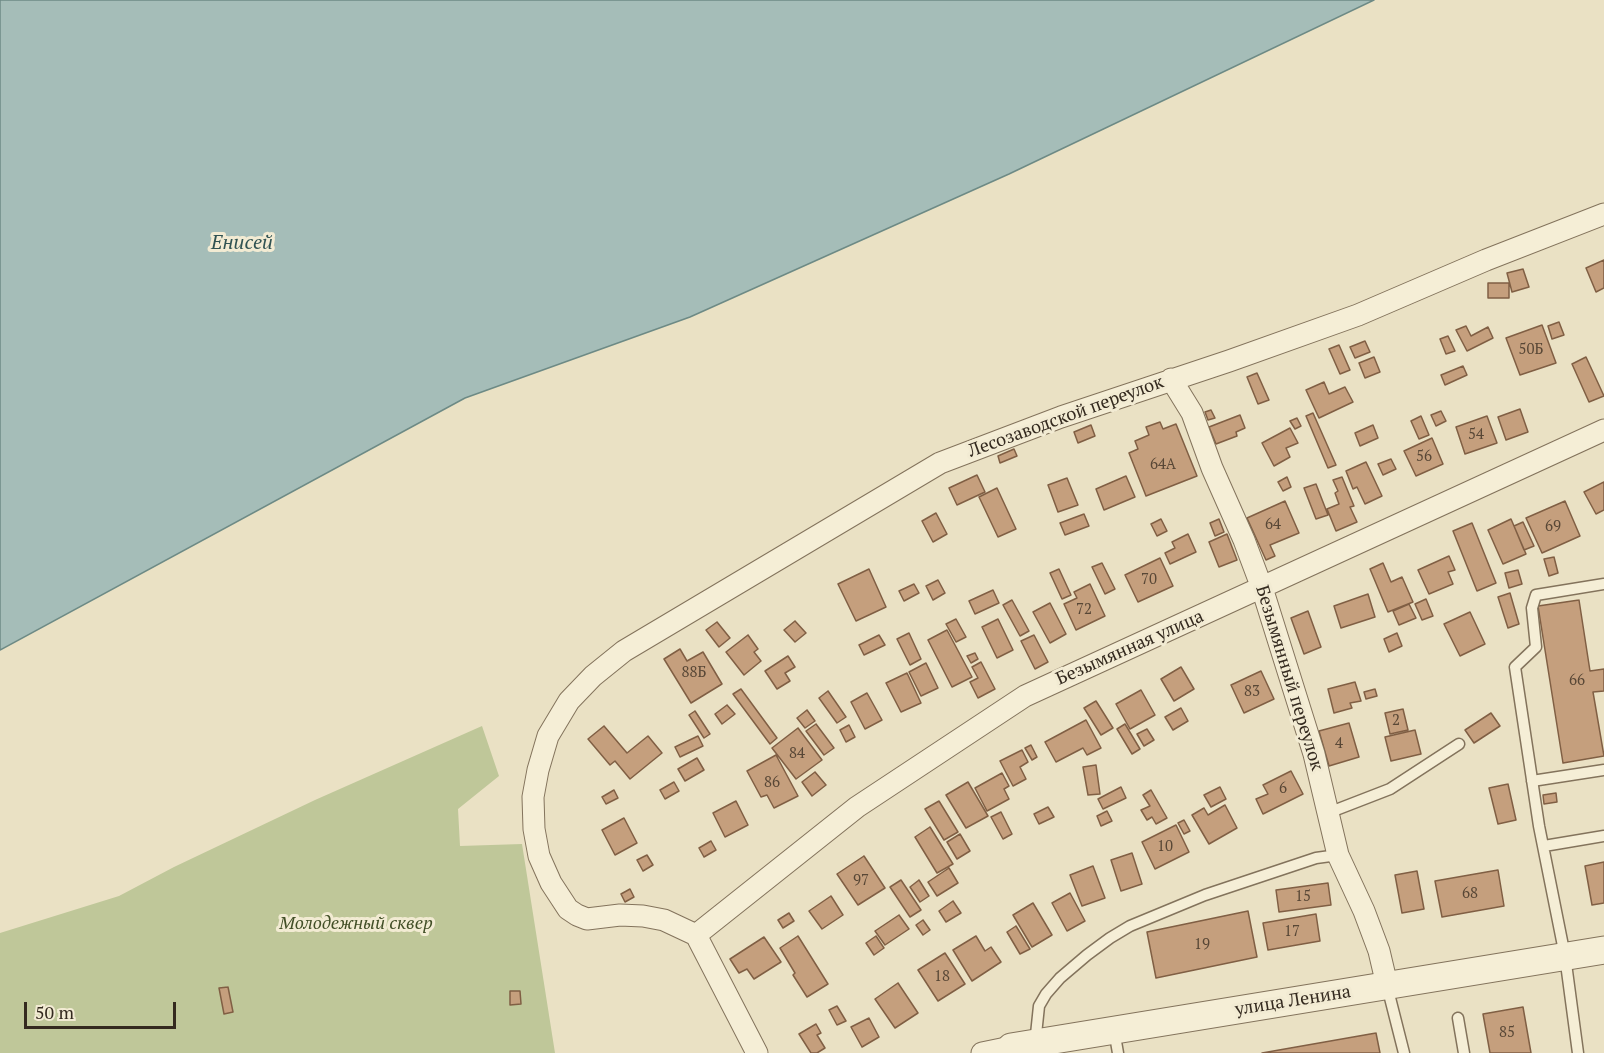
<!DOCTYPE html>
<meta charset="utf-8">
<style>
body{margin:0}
#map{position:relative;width:1604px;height:1053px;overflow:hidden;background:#eae1c4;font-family:"PT Serif",serif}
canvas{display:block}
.scale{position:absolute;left:24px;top:1002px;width:152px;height:27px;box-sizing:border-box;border:3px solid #342a1f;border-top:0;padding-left:8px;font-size:18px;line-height:21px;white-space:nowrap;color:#342a1f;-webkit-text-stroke:4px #f2ebd3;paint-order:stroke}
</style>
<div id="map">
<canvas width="1604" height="1053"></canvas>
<div class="scale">50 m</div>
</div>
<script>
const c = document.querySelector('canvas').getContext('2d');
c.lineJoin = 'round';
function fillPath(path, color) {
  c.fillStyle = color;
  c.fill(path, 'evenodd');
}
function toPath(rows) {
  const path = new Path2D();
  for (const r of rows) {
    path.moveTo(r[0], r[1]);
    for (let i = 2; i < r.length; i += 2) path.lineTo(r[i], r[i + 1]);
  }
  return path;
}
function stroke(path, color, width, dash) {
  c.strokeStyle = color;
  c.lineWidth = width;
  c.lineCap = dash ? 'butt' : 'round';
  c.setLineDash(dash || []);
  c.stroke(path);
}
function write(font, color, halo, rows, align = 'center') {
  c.font = font + ' "PT Serif",serif';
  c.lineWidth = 6;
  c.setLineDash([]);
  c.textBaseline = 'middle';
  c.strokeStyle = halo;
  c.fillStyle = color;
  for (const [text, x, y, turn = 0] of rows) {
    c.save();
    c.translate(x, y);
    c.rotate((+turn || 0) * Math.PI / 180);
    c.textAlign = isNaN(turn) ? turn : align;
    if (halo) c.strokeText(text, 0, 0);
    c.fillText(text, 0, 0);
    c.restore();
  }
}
fillPath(toPath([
 [482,726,499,776,458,809,460,846,522,844,555,1053,0,1053,0,933,119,896,174,867,315,800]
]), '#bfc799');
const water = toPath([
 [0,0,1374,0,1009,174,690,317,465,398,0,650,0,0]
]);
fillPath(water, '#a5bdb8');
stroke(water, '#6d8a85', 1.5);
const building = toPath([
 [1604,260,1604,288,1596,292,1586,268,1604,260],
 [1523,269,1529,287,1512,292,1507,273,1523,269],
 [1488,283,1509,283,1509,298,1488,298,1488,283],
 [1559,322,1564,335,1552,339,1548,326,1559,322],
 [1542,325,1556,363,1520,375,1506,338,1542,325],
 [1466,326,1471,336,1488,327,1493,338,1467,351,1456,330,1466,326],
 [1448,336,1455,351,1446,354,1440,339,1448,336],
 [1365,341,1370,352,1355,358,1350,347,1365,341],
 [1339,345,1350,370,1340,374,1329,349,1339,345],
 [1374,357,1380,372,1365,378,1359,363,1374,357],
 [1586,357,1604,396,1589,402,1572,364,1586,357],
 [1463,366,1467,375,1445,385,1441,375,1463,366],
 [1257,373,1269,400,1258,404,1247,377,1257,373],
 [1324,382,1329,394,1345,387,1353,402,1319,418,1306,390,1324,382],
 [1520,409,1528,432,1506,440,1498,417,1520,409],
 [1211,410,1215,418,1208,420,1205,412,1211,410],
 [1441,411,1446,421,1436,426,1431,415,1441,411],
 [1313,413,1336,465,1328,468,1306,416,1313,413],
 [1240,415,1245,428,1236,432,1237,436,1216,444,1209,427,1240,415],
 [1421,416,1429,435,1419,439,1411,421,1421,416],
 [1487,416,1497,443,1465,454,1456,427,1487,416],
 [1297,418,1301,426,1295,429,1290,421,1297,418],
 [1160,422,1163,429,1176,424,1197,476,1146,496,1129,453,1138,449,1135,441,1149,435,1146,427,1160,422],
 [1091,425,1095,436,1078,443,1074,432,1091,425],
 [1373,425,1378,438,1360,446,1355,433,1373,425],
 [1290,428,1298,443,1286,448,1290,457,1274,466,1262,443,1290,428],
 [1432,438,1443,464,1416,476,1404,451,1432,438],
 [1014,449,1017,456,1000,463,998,456,1014,449],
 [1391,459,1396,469,1383,475,1378,464,1391,459],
 [1366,462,1382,496,1365,504,1357,487,1353,489,1346,471,1366,462],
 [977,475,985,492,957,505,949,488,977,475],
 [1126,476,1135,497,1104,510,1096,489,1126,476],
 [1287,477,1291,487,1283,491,1278,482,1287,477],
 [1342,477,1354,506,1350,507,1357,522,1336,531,1327,509,1339,504,1335,493,1338,491,1333,480,1342,477],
 [1067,478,1078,505,1058,512,1048,485,1067,478],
 [1604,482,1604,510,1596,514,1584,492,1604,482],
 [1316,484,1328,515,1316,519,1304,488,1316,484],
 [997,488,1016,529,998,537,979,497,997,488],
 [1285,501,1299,533,1270,545,1275,556,1266,560,1247,518,1285,501],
 [1565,501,1580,536,1542,553,1526,518,1565,501],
 [936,513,947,534,933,542,922,521,936,513],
 [1084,514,1089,526,1065,535,1060,523,1084,514],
 [1161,519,1167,531,1157,536,1151,524,1161,519],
 [1219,519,1224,532,1215,536,1210,523,1219,519],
 [1511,519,1526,554,1503,564,1488,530,1511,519],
 [1523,522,1534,546,1524,550,1514,526,1523,522],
 [1472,523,1496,583,1477,591,1453,531,1472,523],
 [1188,534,1196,552,1170,564,1165,553,1175,548,1172,542,1188,534],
 [1227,534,1237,560,1219,567,1209,542,1227,534],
 [1449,556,1455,570,1448,572,1453,584,1429,594,1418,570,1449,556],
 [1554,557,1558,573,1549,576,1544,559,1554,557],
 [1160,558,1173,586,1138,602,1125,575,1160,558],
 [1102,563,1115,589,1105,594,1092,567,1102,563],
 [1383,563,1391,582,1402,577,1413,602,1388,612,1370,569,1383,563],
 [869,569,886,607,856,621,838,584,869,569],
 [1059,569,1071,595,1062,599,1050,573,1059,569],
 [1518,570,1522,584,1509,588,1505,573,1518,570],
 [938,580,945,593,933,600,926,586,938,580],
 [914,584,919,593,904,601,899,591,914,584],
 [1090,584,1105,616,1076,630,1064,604,1077,598,1074,592,1090,584],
 [993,590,999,603,975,614,969,601,993,590],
 [1510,593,1519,624,1508,628,1498,597,1510,593],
 [1368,594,1375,617,1341,628,1334,606,1368,594],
 [1426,599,1433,616,1422,620,1415,604,1426,599],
 [1012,600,1029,631,1020,636,1003,605,1012,600],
 [1579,600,1590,671,1604,669,1604,691,1593,692,1604,756,1563,763,1538,606,1579,600],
 [1050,603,1066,634,1050,643,1033,612,1050,603],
 [1409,604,1416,618,1399,625,1393,611,1409,604],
 [1308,611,1321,647,1304,654,1291,618,1308,611],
 [1470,612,1485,644,1460,656,1444,624,1470,612],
 [956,619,966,637,956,642,946,624,956,619],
 [998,619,1013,650,997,658,982,627,998,619],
 [795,621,806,633,795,642,784,630,795,621],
 [717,622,730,638,719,647,706,630,717,622],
 [947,630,972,677,952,687,928,640,947,630],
 [909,633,921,659,910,665,897,639,909,633],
 [1397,633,1402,646,1389,652,1384,639,1397,633],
 [748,635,758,649,754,652,761,661,744,675,726,652,748,635],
 [879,635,885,645,864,655,859,645,879,635],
 [1034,635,1048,662,1035,669,1021,641,1034,635],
 [680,649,687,661,703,652,722,684,691,703,664,659,680,649],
 [975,653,978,659,971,663,967,656,975,653],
 [788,656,795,667,785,673,790,681,777,689,765,671,788,656],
 [981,662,995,689,978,698,970,682,978,678,972,667,981,662],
 [926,663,938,688,921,696,909,672,926,663],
 [1181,667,1194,689,1174,701,1161,679,1181,667],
 [1261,671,1274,699,1244,713,1231,685,1261,671],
 [907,673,921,703,901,712,886,683,907,673],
 [1355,682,1361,701,1350,703,1352,708,1334,713,1328,689,1355,682],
 [741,689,777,738,770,744,733,694,741,689],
 [1375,689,1377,696,1366,699,1364,692,1375,689],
 [1141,690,1155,715,1130,729,1116,704,1141,690],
 [828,691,846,717,837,723,819,698,828,691],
 [867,693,882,720,865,729,851,702,867,693],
 [1096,701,1113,728,1101,735,1084,708,1096,701],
 [727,705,735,714,722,724,715,714,727,705],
 [1181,708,1188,721,1173,730,1165,717,1181,708],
 [1403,709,1408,730,1390,734,1385,713,1403,709],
 [807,710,815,721,805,728,797,718,807,710],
 [695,711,710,734,704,738,689,715,695,711],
 [1491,713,1500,726,1474,743,1465,730,1491,713],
 [1086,720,1101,748,1087,755,1083,748,1056,762,1045,742,1086,720],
 [1349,723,1359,757,1329,766,1319,731,1349,723],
 [816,724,834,748,824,755,806,731,816,724],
 [1125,724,1140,749,1132,754,1117,729,1125,724],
 [849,725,855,737,846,742,840,730,849,725],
 [604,726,627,753,648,736,662,753,630,779,615,761,610,765,588,739,604,726],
 [798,728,822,760,796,779,772,748,798,728],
 [1147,729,1154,740,1144,746,1137,734,1147,729],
 [1415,730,1421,754,1391,761,1385,737,1415,730],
 [698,736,703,746,680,757,675,747,698,736],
 [1031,745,1037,757,1032,760,1025,748,1031,745],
 [1022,750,1028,762,1020,767,1026,779,1013,786,1000,761,1022,750],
 [776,755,798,796,774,808,767,795,761,797,747,771,776,755],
 [697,758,704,770,685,781,678,769,697,758],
 [1096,765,1100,794,1088,795,1083,767,1096,765],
 [1291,771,1303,794,1263,814,1256,799,1268,794,1263,785,1291,771],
 [815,772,826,785,812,796,802,782,815,772],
 [1002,773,1009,786,1004,789,1009,799,987,811,975,788,1002,773],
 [674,782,679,791,665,799,660,790,674,782],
 [968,782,988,816,966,828,946,795,968,782],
 [1508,784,1516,820,1498,824,1489,788,1508,784],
 [1121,787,1126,798,1103,809,1098,799,1121,787],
 [1220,787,1226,799,1211,807,1204,795,1220,787],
 [614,790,618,798,606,804,602,797,614,790],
 [1151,790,1167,818,1156,824,1152,817,1147,820,1141,810,1150,806,1143,795,1151,790],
 [1556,793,1557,802,1544,804,1543,795,1556,793],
 [736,801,748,825,725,837,713,813,736,801],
 [939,801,958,832,944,840,925,809,939,801],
 [1225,805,1237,828,1209,844,1192,815,1204,808,1208,815,1225,805],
 [1048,807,1054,817,1039,824,1034,814,1048,807],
 [1107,811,1112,821,1101,826,1097,816,1107,811],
 [1001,812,1012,834,1003,839,991,817,1001,812],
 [624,818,637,843,615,855,602,830,624,818],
 [1184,820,1190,831,1184,834,1178,823,1184,820],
 [1176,825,1189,852,1155,869,1142,842,1176,825],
 [930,827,953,864,937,873,915,837,930,827],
 [960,834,970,851,957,859,947,842,960,834],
 [711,841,716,850,704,857,699,848,711,841],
 [1132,853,1142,884,1121,891,1111,860,1132,853],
 [647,855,653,865,643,871,637,860,647,855],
 [864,856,885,888,858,905,837,874,864,856],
 [1604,862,1604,903,1592,905,1585,866,1604,862],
 [1093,866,1105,898,1082,906,1070,875,1093,866],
 [949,868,958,883,937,896,928,882,949,868],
 [1498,870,1504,906,1442,917,1435,881,1498,870],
 [1417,871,1424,909,1402,913,1395,875,1417,871],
 [901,880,921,910,910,917,890,887,901,880],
 [919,880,929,896,920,902,910,887,919,880],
 [1328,883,1331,905,1279,912,1276,890,1328,883],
 [630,889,634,897,625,902,621,894,630,889],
 [1070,893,1085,921,1067,931,1052,903,1070,893],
 [831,896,843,915,822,929,809,911,831,896],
 [953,901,961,913,946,922,939,911,953,901],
 [1033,903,1052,935,1032,947,1013,915,1033,903],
 [1248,911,1257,957,1156,978,1147,932,1248,911],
 [789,913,794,921,783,928,778,920,789,913],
 [1316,914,1320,941,1268,950,1263,923,1316,914],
 [899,915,909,929,885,945,875,931,899,915],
 [923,920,930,930,923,935,916,925,923,920],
 [1016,926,1030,949,1020,954,1007,932,1016,926],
 [798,936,828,984,807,997,793,975,795,973,780,948,798,936],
 [876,936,884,948,874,955,866,943,876,936],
 [976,936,985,951,991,947,1001,962,972,981,953,950,976,936],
 [764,937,781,962,754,979,747,969,739,973,730,959,764,937],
 [945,953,965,984,938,1001,918,970,945,953],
 [898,983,918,1013,895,1028,875,999,898,983],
 [228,987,233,1012,224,1014,219,988,228,987],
 [510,991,520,991,521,1004,510,1005,510,991],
 [837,1006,846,1021,837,1025,829,1010,837,1006],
 [1523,1007,1531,1053,1490,1053,1483,1014,1523,1007],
 [869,1018,879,1037,862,1047,851,1027,869,1018],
 [816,1024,821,1033,817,1035,825,1048,817,1053,811,1053,799,1034,816,1024],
 [1376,1033,1380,1053,1262,1053,1376,1033]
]);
fillPath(building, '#c59f7d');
stroke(building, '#805f44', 1.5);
const service = toPath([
 [1532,781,1604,770],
 [1328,813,1390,789,1459,744],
 [1544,846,1604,836],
 [1387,986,1404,1053],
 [1458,1018,1464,1053],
 [1114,1030,1118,1053],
 [1035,1044,1039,1006,1046,994,1060,978,1087,955,1110,938,1130,926,1205,895,1316,858,1338,855],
 [1578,1053,1565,956,1539,826,1515,667,1536,647,1532,608,1536,595,1604,584]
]);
const minor = toPath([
 [1171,379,1192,413,1212,468,1244,540,1262,588,1314,754,1338,855,1364,911,1379,951,1387,985],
 [696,935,857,807,1025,696,1604,430],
 [757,1053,696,935,664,920,643,916,620,915,587,919,577,915,568,909,551,883,539,856,534,829,533,797,538,770,548,736,569,701,593,676,624,651,940,463,1061,417,1229,361,1358,315,1486,260,1604,214],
 [982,1053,1011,1047]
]);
const tertiary = toPath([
 [1012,1053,1011,1047,1604,950]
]);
stroke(service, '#83735c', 13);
stroke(minor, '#83735c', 23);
stroke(tertiary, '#83735c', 29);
stroke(service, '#f5eed6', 10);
stroke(minor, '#f5eed6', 21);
stroke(tertiary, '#f5eed6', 27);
write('15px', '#584736', null, [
 ["50Б",1531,350],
 ["54",1476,435],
 ["56",1424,457],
 ["64А",1163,465],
 ["64",1273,525],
 ["69",1553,527],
 ["70",1149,580],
 ["72",1084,610],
 ["88Б",694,673],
 ["66",1577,681],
 ["83",1252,692],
 ["2",1396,721],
 ["4",1339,744],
 ["84",797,754],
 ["86",772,783],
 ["6",1283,789],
 ["10",1165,847],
 ["97",861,881],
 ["68",1470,894],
 ["15",1303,897],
 ["17",1292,932],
 ["19",1202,945],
 ["18",942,977],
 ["85",1507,1033]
]);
write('18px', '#342a1f', '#f2ebd3', [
 ["Лесозаводской переулок",1066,417,-20],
 ["Безымянная улица",1130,648,-24],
 ["Безымянный переулок",1289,678,73],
 ["улица Ленина",1293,1001,-9]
]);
write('italic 18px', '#424f27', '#f2ebd3', [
 ["Молодежный сквер",356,924]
]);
write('italic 20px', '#2f5252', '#f2ebd3', [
 ["Енисей",242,243]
]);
</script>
